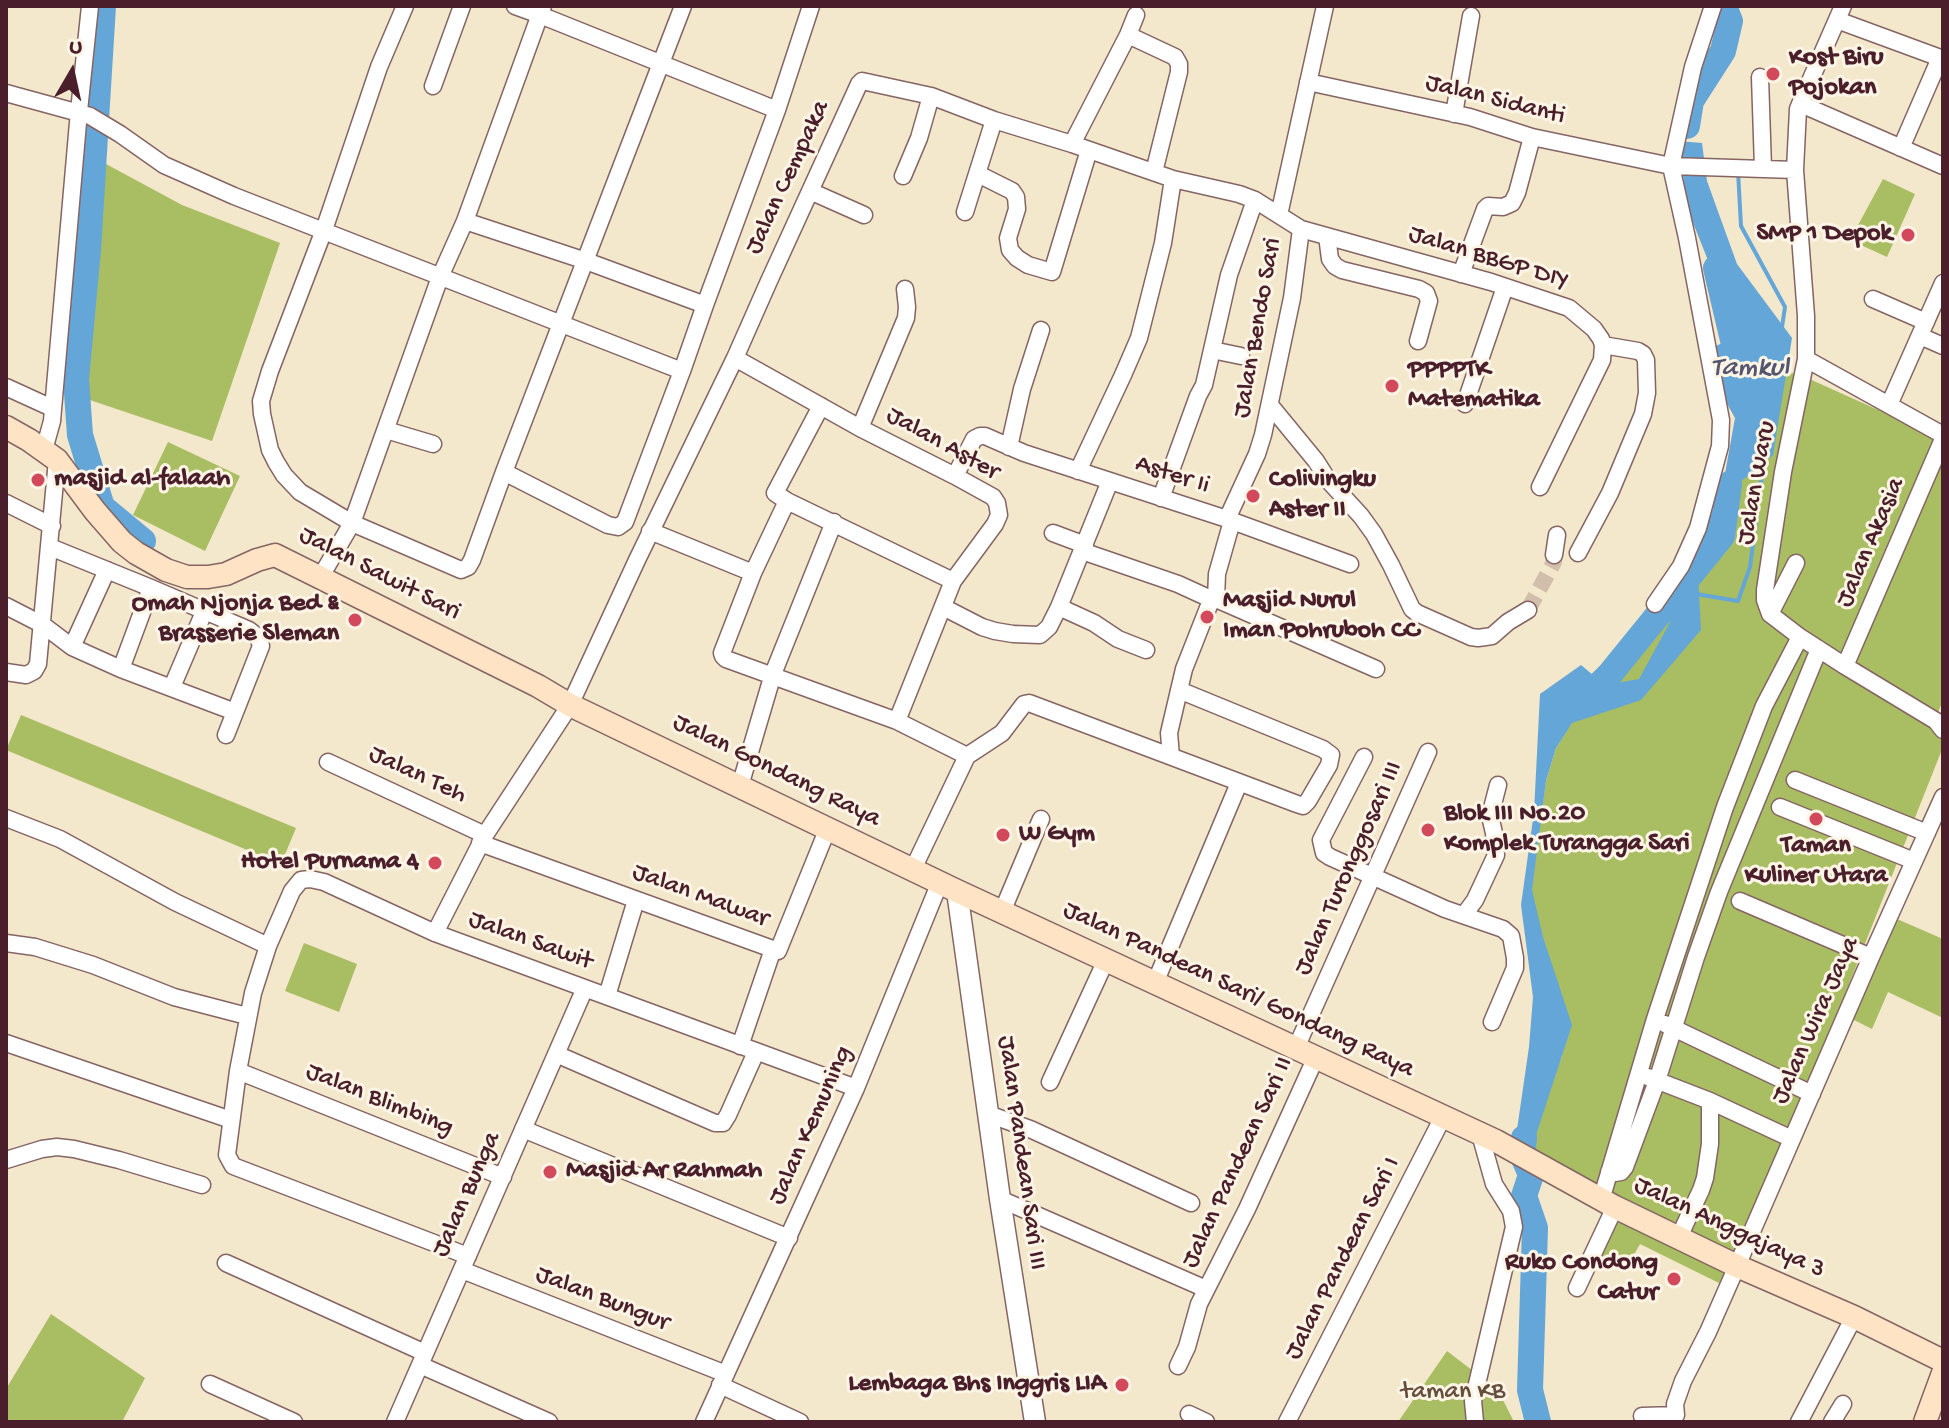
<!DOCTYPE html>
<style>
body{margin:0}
#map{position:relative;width:1949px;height:1428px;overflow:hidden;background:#f3e7cc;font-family:"Gochi Hand",sans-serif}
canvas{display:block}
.frame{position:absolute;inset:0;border:8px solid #4a1f2b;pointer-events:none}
.north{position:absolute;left:32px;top:32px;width:80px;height:80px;-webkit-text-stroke:6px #fcf5e5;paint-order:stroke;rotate:9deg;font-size:22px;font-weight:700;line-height:32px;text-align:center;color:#4a1f2b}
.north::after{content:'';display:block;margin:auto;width:28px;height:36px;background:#4a1f2b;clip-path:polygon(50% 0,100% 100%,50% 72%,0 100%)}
</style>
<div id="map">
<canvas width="1949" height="1428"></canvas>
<div class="frame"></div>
<div class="north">U</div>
</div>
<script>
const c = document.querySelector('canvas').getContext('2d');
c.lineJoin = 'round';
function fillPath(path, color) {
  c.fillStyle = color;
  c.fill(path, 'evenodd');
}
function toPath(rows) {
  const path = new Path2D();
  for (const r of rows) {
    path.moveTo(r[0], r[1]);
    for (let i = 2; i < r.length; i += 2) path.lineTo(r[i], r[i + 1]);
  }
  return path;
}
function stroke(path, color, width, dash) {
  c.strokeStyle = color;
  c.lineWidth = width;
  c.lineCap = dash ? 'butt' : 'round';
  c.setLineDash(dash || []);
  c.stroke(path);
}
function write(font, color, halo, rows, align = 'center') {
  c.font = font + ' "Gochi Hand",sans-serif';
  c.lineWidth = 6;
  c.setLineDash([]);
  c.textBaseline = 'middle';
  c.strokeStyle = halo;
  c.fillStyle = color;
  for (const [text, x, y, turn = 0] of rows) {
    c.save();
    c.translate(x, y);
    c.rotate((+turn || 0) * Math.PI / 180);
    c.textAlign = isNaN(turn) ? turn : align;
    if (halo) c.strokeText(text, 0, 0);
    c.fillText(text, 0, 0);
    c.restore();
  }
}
fillPath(toPath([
 [106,164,182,205,280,243,212,441,72,394],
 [1883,179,1915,194,1887,257,1850,240],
 [1796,373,1943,439,1943,700,1935,720,1943,731,1943,747,1820,1057,1732,1258,1599,1196,1522,1154,1562,1056,1530,891,1546,781,1556,748,1571,723,1722,536,1742,376],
 [168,442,240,476,205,551,133,515],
 [21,715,296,828,281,864,6,750],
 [1890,916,1943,939,1943,1018,1888,992,1872,1029,1846,1016],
 [304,943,357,964,339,1012,285,991],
 [1609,1209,1732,1267,1723,1285,1640,1244,1626,1269,1589,1251],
 [51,1314,145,1378,122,1422,6,1422,6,1389],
 [1447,1351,1498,1390,1514,1422,1398,1422]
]), '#a9bd62');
fillPath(toPath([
 [1678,141,1702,143,1707,181,1737,264,1792,338,1773,455,1739,483,1722,525,1698,573,1701,630,1641,700,1572,723,1556,748,1546,781,1532,890,1543,937,1572,1025,1523,1175,1512,1164,1529,1047,1533,997,1521,905,1534,812,1540,694,1581,665,1605,685,1639,679,1669,624,1688,558,1721,496,1735,418,1716,384,1709,349,1738,336,1688,210]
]), '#64a6d8');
stroke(toPath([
 [1738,171,1741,226,1785,307,1782,327],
 [1696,594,1738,601,1750,567,1764,458]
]), '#64a6d8', 4);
stroke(toPath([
 [103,6,88,250,76,379,80,435,102,507,143,541],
 [1687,126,1691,101,1723,51,1730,21,1724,6],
 [1716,268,1741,374],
 [1577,707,1610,674,1722,536,1729,484],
 [1524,1138,1522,1154,1531,1175,1524,1196,1535,1228,1530,1390,1538,1422]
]), '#64a6d8', 26);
stroke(toPath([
 [1528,610,1554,562,1554,555]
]), '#d1bfac', 16, [16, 8]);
const minor = toPath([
 [405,6,379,67,324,230,270,371,261,401,262,414,270,450,276,462,284,475,300,492,352,523,461,570,468,567,472,560,504,472,683,6],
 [515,6,540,15,777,110],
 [1837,20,1943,59],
 [1128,35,1175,57,1179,64,1179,72,1154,172],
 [1760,77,1763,168],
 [1308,82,1470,117,1532,137,1671,166,1795,170],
 [433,86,462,6],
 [6,93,90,116,120,134,164,165,234,196,682,371],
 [1800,104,1843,6],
 [1454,114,1471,16],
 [1072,144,1128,35,1136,15],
 [1901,148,1940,58],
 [1943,166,1803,105,1800,104,1798,109,1795,170,1806,316,1806,359,1783,472,1765,590,1765,600,1770,614,1800,637,1845,666,1936,721,1943,730],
 [978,174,1012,191,1016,197,1017,209,1008,238,1010,250,1017,258,1028,265,1052,272,1089,150],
 [903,176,919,138,931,96],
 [810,191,864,215],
 [965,212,994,120],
 [1279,215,1325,6],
 [465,221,586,261,705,305],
 [1327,236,1330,259,1335,266,1342,270,1419,289,1426,293,1429,301,1418,341],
 [1461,274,1485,209,1488,206,1503,207,1512,203,1517,193,1532,137],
 [1873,299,1926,322],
 [1920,336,1943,346],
 [1212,350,1241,356],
 [735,358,860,428,955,476,993,497,997,503,999,515,995,524,953,581,897,721],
 [1806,359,1943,435],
 [6,387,52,408],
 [1465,404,1505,287],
 [1270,405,1316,461,1328,480,1361,516,1374,534,1391,565,1412,609,1417,613,1471,637,1478,638,1492,636,1508,622,1528,610],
 [1889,405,1943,283],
 [821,406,775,493,787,501,953,581],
 [860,428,906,318,907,307,905,289],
 [386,430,433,444],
 [1009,447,1022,389,1041,330],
 [44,450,52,421,79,111,90,6],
 [1078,471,1123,375,1139,338,1163,243,1173,179],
 [504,472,608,525,618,527,625,522,682,371,705,305,777,110,811,6],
 [955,476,974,439,980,436,985,436,1024,453,1227,519,1350,564],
 [1161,498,1198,396,1204,385,1229,275,1255,200],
 [787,501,753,573,722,653,723,656,726,659,897,721,967,756],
 [6,503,52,526],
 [1227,519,1257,454,1263,435,1292,298,1301,229],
 [650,531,753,573],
 [1053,533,1085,545],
 [50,547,151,588,249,630,258,637,261,646,226,735],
 [1082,551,1178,584,1213,600],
 [1578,553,1610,493,1643,414,1647,393,1646,360,1643,354,1638,351,1603,345],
 [1554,555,1557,535],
 [320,578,352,523,440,277,465,221,543,6],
 [1216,599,1376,669],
 [1216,599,1217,574,1232,521],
 [1655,604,1681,566,1698,528,1720,446,1721,420,1687,238,1671,166,1693,67,1713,6],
 [6,606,43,625,72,647,121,669,235,712],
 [943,607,982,627,995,631,1013,634,1040,635,1049,627,1059,607,1110,481],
 [1059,607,1094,623,1118,639,1146,650],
 [1770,614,1796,563],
 [72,647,107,570],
 [1845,666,1943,439],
 [121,669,151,588],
 [6,672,26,675,34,671,38,664,57,460],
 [172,687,204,612],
 [1171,756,1169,733,1184,669,1210,603,1216,599],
 [1364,757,1321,840,1324,853,1330,857,1445,909,1503,929,1511,936,1515,958,1515,968,1492,1022],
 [328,762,485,835],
 [1795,780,1927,833],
 [740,786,773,674,834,522],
 [1780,807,1914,861],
 [6,818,60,839,175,902,268,946],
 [480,843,778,951,828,828],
 [913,869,967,756,1002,733,1024,704,1029,703,1297,804,1303,806,1308,801,1329,765,1331,755,1323,749,1179,690],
 [1740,901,1871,957],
 [1002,912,1041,819],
 [1464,915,1475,900,1496,855,1494,833,1490,816,1498,785],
 [435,933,485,835,570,705,637,560,735,358,769,281,859,84,862,81,931,96,994,120,1072,144,1173,179,1239,194,1255,200,1301,229,1491,282,1569,308,1594,329,1601,339,1603,345,1602,360,1540,487],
 [6,943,35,947,93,965,174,997,247,1016],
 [1155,983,1239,783],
 [607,996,636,900],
 [1665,1024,1812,1094],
 [6,1043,231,1120],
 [740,1046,773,949],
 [1296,1048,1428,752],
 [556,1054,715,1123,723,1123,728,1115,756,1052],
 [238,1071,503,1177],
 [1648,1077,1710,1101,1792,1139],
 [1050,1082,1106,960],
 [988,1114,1030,1129,1191,1203],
 [523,1129,789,1238],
 [6,1160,42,1149,57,1147,74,1149,119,1160,202,1185],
 [1609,1172,1615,1173,1621,1172,1625,1167,1657,1081,1696,957,1719,892,1819,649],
 [1000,1199,1206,1289],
 [1601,1200,1655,1019,1725,807,1764,706,1800,637],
 [1679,1237,1701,1190,1705,1178,1710,1144,1710,1101],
 [468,1256,233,1166,227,1155,238,1071,253,993,268,946,292,891,301,880,310,879,324,882,435,933,856,1088],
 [226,1263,425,1353],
 [462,1270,726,1374],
 [1577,1288,1615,1207],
 [420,1365,549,1422],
 [1178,1366,1187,1347,1199,1304,1247,1209,1316,1057],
 [210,1384,294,1422],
 [720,1385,800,1422],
 [1189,1414,1206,1422],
 [1676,1415,1675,1404,1683,1381,1708,1332,1737,1266,1871,957,1943,797],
 [1642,1416,1676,1415],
 [395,1422,585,988],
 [704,1422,856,1088,940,882],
 [1287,1422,1443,1117],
 [1475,1422,1473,1401,1514,1227,1511,1211,1494,1184,1480,1134],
 [1799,1422,1854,1317],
 [1832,1422,1843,1404]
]);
const tertiary = toPath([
 [957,891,1000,1199,1035,1422]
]);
const secondary = toPath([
 [6,427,29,440,57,460,95,511,122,542,136,553,166,570,187,577,208,577,226,574,257,560,275,555,538,686,570,705,957,891,1496,1141,1615,1207,1737,1266,1854,1317,1943,1361],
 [1925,1422,1943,1373]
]);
stroke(minor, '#856563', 19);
stroke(tertiary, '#856563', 23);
stroke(secondary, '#856563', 25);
stroke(minor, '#fff', 16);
stroke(tertiary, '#fff', 20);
stroke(secondary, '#fee4c5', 22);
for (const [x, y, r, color] of [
 [1773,74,8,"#d1495b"],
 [1908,235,8,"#d1495b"],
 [1392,386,8,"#d1495b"],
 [38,480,8,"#d1495b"],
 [1253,496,8,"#d1495b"],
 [1207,617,8,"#d1495b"],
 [355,620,8,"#d1495b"],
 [1816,819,8,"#d1495b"],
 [1428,830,8,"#d1495b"],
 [1003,835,8,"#d1495b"],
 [435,863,8,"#d1495b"],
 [550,1172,8,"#d1495b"],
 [1674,1279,8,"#d1495b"],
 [1122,1385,8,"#d1495b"]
]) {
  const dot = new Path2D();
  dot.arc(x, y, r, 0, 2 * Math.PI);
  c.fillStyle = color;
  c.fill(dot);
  stroke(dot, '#fcf5e5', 3);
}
write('bold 26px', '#4a1f2b', '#fcf5e5', [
 ["Kost Biru",1789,59],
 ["Pojokan",1789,89],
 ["SMP 1 Depok",1892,235,"right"],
 ["PPPPTK",1408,371],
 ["Matematika",1408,401],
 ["masjid al-falaah",54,480],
 ["Colivingku",1269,481],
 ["Aster II",1269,511],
 ["Masjid Nurul",1223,602],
 ["Iman Pohruboh CC",1223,632],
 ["Omah Njonja Bed &",339,605,"right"],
 ["Brasserie Sleman",339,635,"right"],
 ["Blok III No.20",1444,815],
 ["Komplek Turangga Sari",1444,845],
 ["W Gym",1019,835],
 ["Taman",1816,847,"center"],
 ["Kuliner Utara",1816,877,"center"],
 ["Hotel Purnama 4",419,863,"right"],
 ["Masjid Ar Rahmah",566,1172],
 ["Ruko Condong",1658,1264,"right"],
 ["Catur",1658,1294,"right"],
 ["Lembaga Bhs Inggris LIA",1106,1385,"right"]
], 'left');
write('26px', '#4a1f2b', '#fcf5e5', [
 ["Jalan Sidanti",1495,101,14],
 ["Jalan Cempaka",789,178,-65],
 ["Jalan BBGP DIY",1488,259,17],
 ["Jalan Bendo Sari",1259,328,-80],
 ["Jalan Aster",942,445,29],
 ["Aster Ii",1172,476,18],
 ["Jalan Waru",1758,483,-80],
 ["Jalan Akasia",1872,543,-67],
 ["Jalan Sawit Sari",379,575,27],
 ["Jalan Gondang Raya",776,772,26],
 ["Jalan Teh",417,776,25],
 ["Jalan Turonggosari III",1350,869,-66],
 ["Jalan Mawar",700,897,20],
 ["Jalan Sawit",530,942,20],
 ["Jalan Pandean Sari/ Gondang Raya",1238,991,25],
 ["Jalan Wira Jaya",1817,1021,-66],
 ["Jalan Blimbing",379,1101,22],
 ["Jalan Kemuning",812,1126,-66],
 ["Jalan Pandean Sari III",1020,1153,82],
 ["Jalan Pandean Sari II",1239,1163,-65],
 ["Jalan Bunga",468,1195,-66],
 ["Jalan Anggajaya 3",1729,1229,25],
 ["Jalan Pandean Sari I",1344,1259,-63],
 ["Jalan Bungur",602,1300,21]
]);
write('26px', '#664e3c', '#fcf5e5', [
 ["taman KB",1453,1393]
]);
write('italic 28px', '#545570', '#fcf5e5', [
 ["Tamkul",1750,370]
]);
</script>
